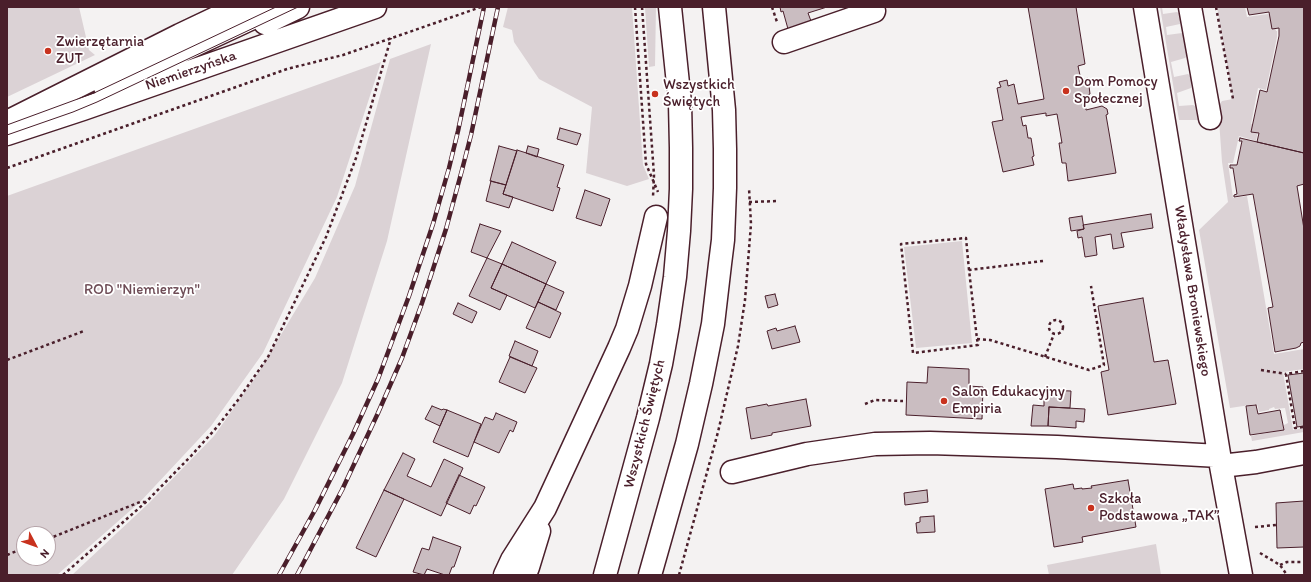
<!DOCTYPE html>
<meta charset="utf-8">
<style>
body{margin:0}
#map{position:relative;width:1311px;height:582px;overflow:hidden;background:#f4f2f2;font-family:Itim,sans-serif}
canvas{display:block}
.frame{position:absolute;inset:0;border:8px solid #4a1f2b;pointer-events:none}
.north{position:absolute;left:16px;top:526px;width:40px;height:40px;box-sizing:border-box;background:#fff;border:1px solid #b7a5aa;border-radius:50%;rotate:131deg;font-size:11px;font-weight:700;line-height:16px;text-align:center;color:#4a1f2b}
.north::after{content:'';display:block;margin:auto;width:14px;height:18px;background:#c8321e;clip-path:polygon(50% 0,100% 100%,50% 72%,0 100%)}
</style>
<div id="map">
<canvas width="1311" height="582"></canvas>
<div class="frame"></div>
<div class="north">N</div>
</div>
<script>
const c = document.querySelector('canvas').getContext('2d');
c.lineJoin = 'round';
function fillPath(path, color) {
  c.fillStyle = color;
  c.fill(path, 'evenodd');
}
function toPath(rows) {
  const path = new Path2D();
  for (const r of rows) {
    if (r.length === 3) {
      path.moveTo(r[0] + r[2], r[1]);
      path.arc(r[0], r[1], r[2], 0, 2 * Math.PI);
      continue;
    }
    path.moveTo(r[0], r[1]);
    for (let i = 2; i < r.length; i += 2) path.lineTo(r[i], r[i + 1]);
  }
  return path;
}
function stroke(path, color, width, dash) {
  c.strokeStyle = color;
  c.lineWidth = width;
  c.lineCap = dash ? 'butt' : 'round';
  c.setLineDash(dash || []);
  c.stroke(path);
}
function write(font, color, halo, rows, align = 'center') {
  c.font = font + ' Itim,sans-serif';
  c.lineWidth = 3.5;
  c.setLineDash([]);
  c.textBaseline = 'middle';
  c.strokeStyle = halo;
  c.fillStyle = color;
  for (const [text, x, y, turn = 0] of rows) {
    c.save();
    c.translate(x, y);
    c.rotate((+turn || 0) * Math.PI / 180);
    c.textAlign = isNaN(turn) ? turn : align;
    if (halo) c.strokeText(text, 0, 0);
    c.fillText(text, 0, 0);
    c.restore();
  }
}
fillPath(toPath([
 [7,7,79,7,89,50,95,55,7,97],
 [508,7,632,7,643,165,649,179,627,186,586,173,592,107,539,79,514,42,512,30,503,27],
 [645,7,656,7,655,66,649,67],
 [1160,7,1162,7,1163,14,1177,12,1180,14,1181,21,1180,24,1166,27,1167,35,1182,33,1184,36,1187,56,1185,58,1171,62,1174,77,1188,74,1191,77,1191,88,1177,93,1179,106,1193,105,1195,106,1198,120,1179,120],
 [1217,7,1245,7,1247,17,1275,13,1275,27,1276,31,1277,31,1277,37,1266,90,1258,88,1251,124,1259,126,1256,141,1239,136,1233,163,1228,163,1233,198,1247,196,1274,354,1304,349,1304,369,1283,372,1293,430,1304,428,1304,432,1252,441,1251,436,1284,430,1284,425,1288,423,1285,408,1275,409,1274,407,1269,409,1269,410,1259,412,1257,404,1230,408,1199,230,1228,202,1222,162,1218,106,1222,101,1233,99],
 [431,44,387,241,342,383,284,499,232,575,72,575,149,503,214,436,255,378,315,278,355,186,390,59],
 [381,62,337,197,263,353,211,426,140,502,57,575,7,575,7,196],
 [24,534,48,534,48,558,24,558],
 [962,241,972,343,916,348,904,247],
 [1156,544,1161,575,1049,575,1047,565]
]), '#dbd2d5');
const building = toPath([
 [780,7,827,7,808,13,811,21,788,29,783,11,781,12,780,7],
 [1028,7,1076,7,1085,64,1078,66,1081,80,1088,78,1090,94,1084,96,1086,110,1102,106,1107,109,1108,114,1106,115,1116,173,1068,181,1066,163,1062,163,1059,143,1062,143,1057,114,1046,116,1046,113,1021,117,1023,126,1026,125,1028,138,1031,138,1034,156,1032,157,1034,165,1003,172,992,122,1003,120,997,88,1001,87,999,82,1007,80,1008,86,1014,84,1018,104,1044,99,1028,7],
 [1247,7,1304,7,1304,153,1257,142,1259,133,1251,132,1260,90,1267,92,1279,36,1279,28,1272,29,1269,12,1249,15,1247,7],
 [560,128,581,134,577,145,557,139,560,128],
 [1240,138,1304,153,1304,184,1297,186,1304,229,1304,342,1301,343,1300,346,1296,348,1275,352,1268,308,1273,307,1253,194,1234,197,1234,195,1237,194,1233,168,1230,168,1230,165,1237,165,1242,141,1239,141,1240,138],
 [499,146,517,151,506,185,490,181,499,146],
 [528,146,539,149,537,157,526,153,528,146],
 [517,150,564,165,557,187,560,188,553,211,503,194,517,150],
 [491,181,506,185,503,194,513,197,509,208,486,201,491,181],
 [585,190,610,199,601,226,576,218,585,190],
 [1151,214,1153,228,1121,233,1124,247,1113,249,1111,234,1095,237,1097,255,1085,257,1082,237,1078,238,1077,231,1084,229,1083,225,1151,214],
 [1082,216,1084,229,1071,231,1069,218,1082,216],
 [480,224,501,231,487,258,471,252,480,224],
 [512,242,556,262,546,284,502,264,512,242],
 [487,258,502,264,491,288,507,295,500,310,469,296,487,258],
 [502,264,546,284,535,308,491,288,502,264],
 [546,284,564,292,556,310,538,302,546,284],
 [775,294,778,305,768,308,765,296,775,294],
 [1143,298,1154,362,1168,360,1176,404,1108,415,1101,372,1109,370,1098,306,1143,298],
 [538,302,561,313,550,338,526,328,538,302],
 [458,303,477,312,472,323,453,314,458,303],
 [795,326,800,342,772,349,767,331,776,328,777,331,795,326],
 [515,341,538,351,532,366,509,356,515,341],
 [510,357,537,368,525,393,499,382,510,357],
 [928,367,969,369,969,386,983,387,982,419,906,415,907,382,927,383,928,367],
 [1304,373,1304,426,1297,427,1288,375,1304,373],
 [1044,390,1071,391,1070,408,1049,407,1048,426,1031,426,1033,405,1044,406,1044,390],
 [806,399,811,426,772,433,772,435,751,439,746,408,767,404,768,406,806,399],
 [1256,405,1258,414,1280,410,1284,430,1250,435,1246,406,1256,405],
 [432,406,442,410,443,409,447,410,440,426,425,419,432,406],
 [1049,407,1085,409,1084,422,1076,421,1076,428,1048,426,1049,407],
 [447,410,481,424,468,457,433,442,447,410],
 [496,413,517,422,513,432,510,430,499,453,474,442,485,417,493,420,496,413],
 [403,453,415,459,407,476,431,487,444,459,463,468,441,516,384,490,403,453],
 [459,475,485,487,476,506,474,505,470,514,446,503,459,475],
 [1128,480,1136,527,1082,537,1083,542,1054,547,1045,489,1073,484,1074,489,1082,488,1082,489,1092,488,1091,486,1128,480],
 [384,490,404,499,376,557,356,548,384,490],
 [927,490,928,502,905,505,904,493,927,490],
 [1304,501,1304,547,1277,548,1276,503,1304,501],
 [934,516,935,532,917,533,916,523,920,522,920,517,934,516],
 [433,537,461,547,454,567,452,567,449,575,445,575,427,569,424,575,413,572,422,548,429,550,433,537]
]);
fillPath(building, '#cabdc1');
stroke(building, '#4a1f2b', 1);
const minor = toPath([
 [1145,7,1221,466,1241,575],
 [1190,7,1210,118],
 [265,23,298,7],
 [784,42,874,11],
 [105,87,276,7],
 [7,122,180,35,239,7],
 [7,134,83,109,375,7],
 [1221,466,1256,462,1304,453],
 [732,472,807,454,875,444,930,443,1057,447,1219,456],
 [505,575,512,560,545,508,619,348,627,329,640,286,656,217],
 [525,575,528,567,539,531],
 [605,575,648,418,661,364,668,325,675,277,679,231,681,189,681,148,680,103,670,7],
 [650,575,687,444,701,384,713,324,720,264,723,240,725,188,725,149,724,110,714,7]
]);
stroke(minor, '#4a1f2b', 25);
stroke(toPath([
 [635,7,646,164,658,192],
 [642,7,654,175,653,197],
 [772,7,777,22],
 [1216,7,1233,99],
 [7,168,287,69,343,55,481,7],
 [749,202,778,201],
 [1043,261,969,270,977,339,990,340,1089,370,1104,365,1091,286],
 [969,270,966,238,901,244,913,353,978,345,977,339],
 [1056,327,7],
 [1045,357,1054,334],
 [7,360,84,331],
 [1261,370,1286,374],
 [1304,371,1286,374,1295,428,1304,427],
 [865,404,875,400,903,401],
 [1255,527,1276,525],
 [48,539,140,502,146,502],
 [1260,553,1280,565,1287,575],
 [7,555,24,548],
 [1280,565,1287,562,1304,562],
 [63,575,146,502,191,456,217,427,238,400,268,357,326,237,356,158,391,38],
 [679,575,718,432,738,346,745,300,751,224,749,188]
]), '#4a1f2b', 2.5, [3, 3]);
stroke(minor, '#fff', 22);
stroke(toPath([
 [7,125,94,93,276,7],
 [7,135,73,112,97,102,298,7]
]), '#4a1f2b', 1);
const rail = toPath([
 [279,575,315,510,353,434,378,379,409,296,433,224,449,168,458,131,484,7],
 [297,575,342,490,378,413,402,358,422,303,446,229,462,170,471,135,498,7]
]);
stroke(rail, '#4a1f2b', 4.5);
stroke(rail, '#fff', 3, [9]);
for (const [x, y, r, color] of [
 [48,51,4,"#c8321e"],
 [1066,91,4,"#c8321e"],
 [655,94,4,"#c8321e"],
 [944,401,4,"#c8321e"],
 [1091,508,4,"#c8321e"]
]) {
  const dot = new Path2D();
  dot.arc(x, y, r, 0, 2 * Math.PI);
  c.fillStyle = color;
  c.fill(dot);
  stroke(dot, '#fff', 1.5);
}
write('15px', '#4a1f2b', '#fff', [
 ["Zwierzętarnia",56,42],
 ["ZUT",56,59],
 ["Dom Pomocy",1074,82],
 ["Społecznej",1074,99],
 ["Wszystkich",663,85],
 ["Świętych",663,102],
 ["Salon Edukacyjny",952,392],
 ["Empiria",952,409],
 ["Szkoła",1099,499],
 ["Podstawowa „TAK”",1099,516]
], 'left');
write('15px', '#4a1f2b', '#fff', [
 ["Niemierzyńska",191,71,-19],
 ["Władysława Broniewskiego",1192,291,81],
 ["Wszystkich Świętych",645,424,-76]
]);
write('15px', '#6e4c56', '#fff', [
 ["ROD \"Niemierzyn\"",142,290]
]);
</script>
